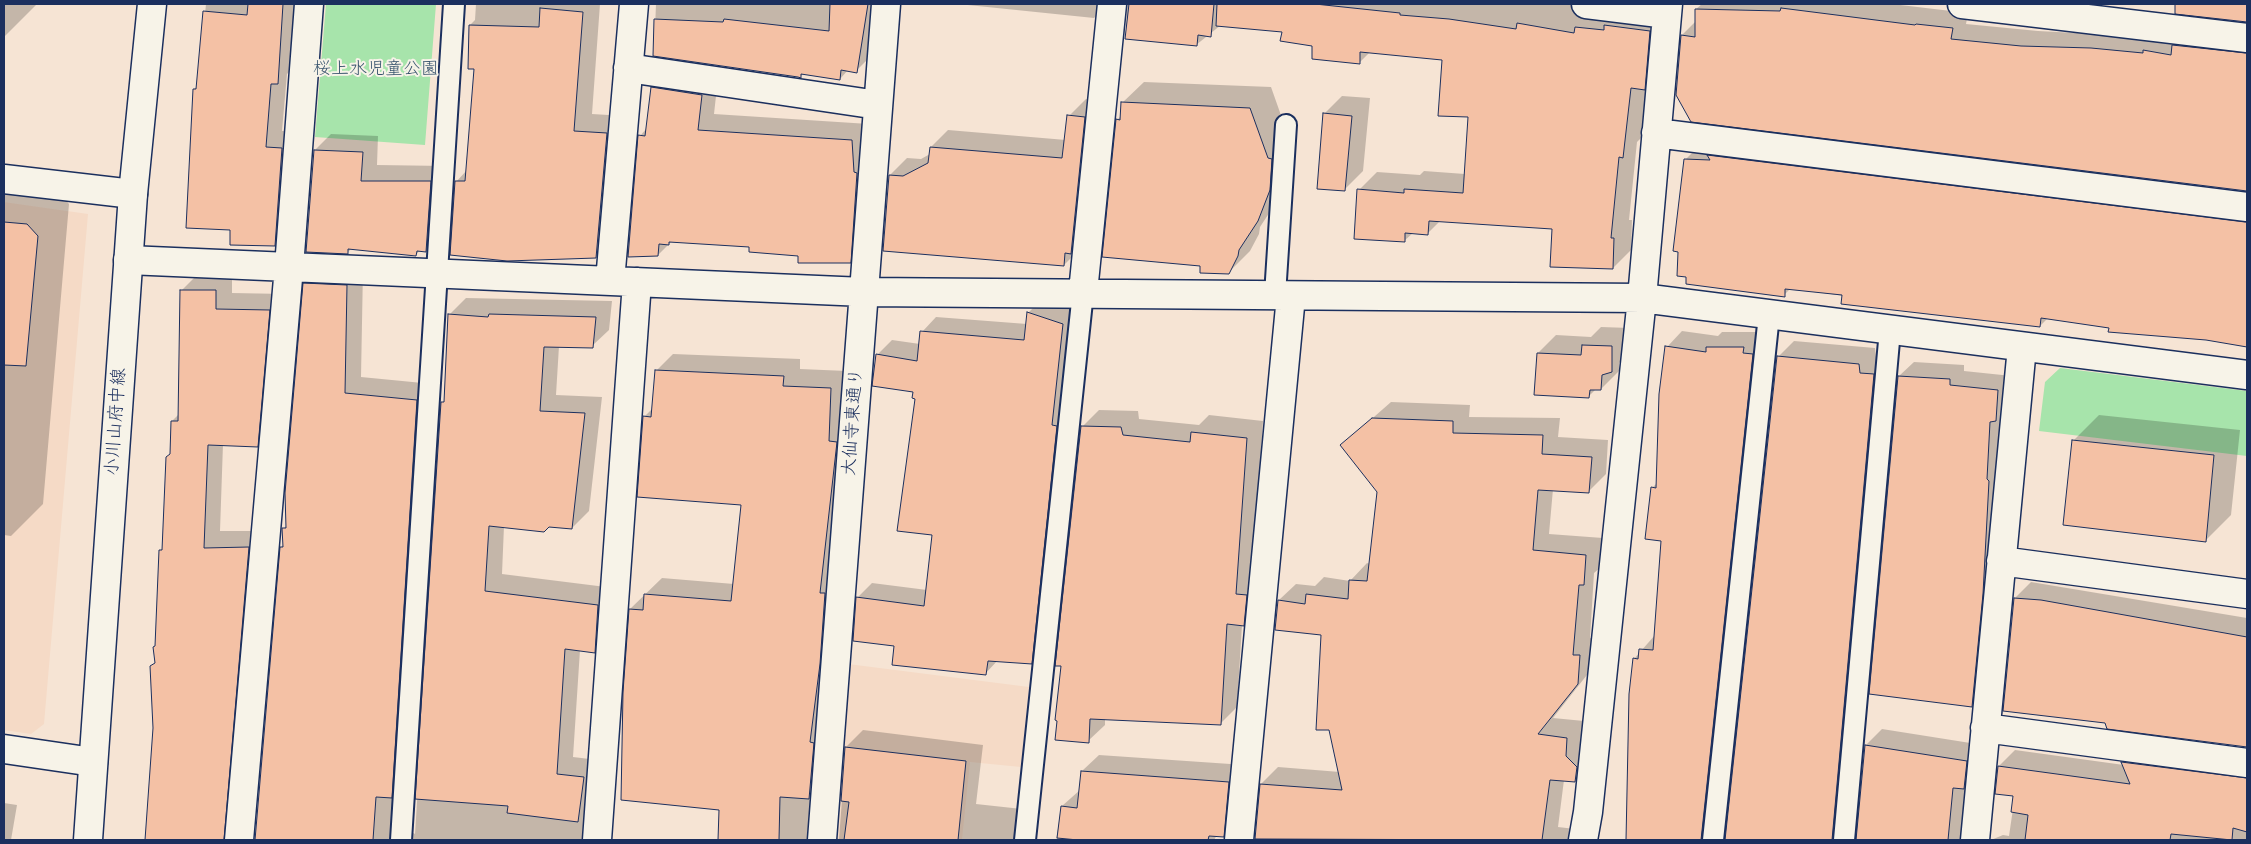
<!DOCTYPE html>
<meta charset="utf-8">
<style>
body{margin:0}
#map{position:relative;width:2251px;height:844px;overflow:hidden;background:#f6e4d4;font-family:Mynerve,sans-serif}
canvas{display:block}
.frame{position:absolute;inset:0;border:5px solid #1b2f5e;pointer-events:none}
</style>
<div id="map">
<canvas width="2251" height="844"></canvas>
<div class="frame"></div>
</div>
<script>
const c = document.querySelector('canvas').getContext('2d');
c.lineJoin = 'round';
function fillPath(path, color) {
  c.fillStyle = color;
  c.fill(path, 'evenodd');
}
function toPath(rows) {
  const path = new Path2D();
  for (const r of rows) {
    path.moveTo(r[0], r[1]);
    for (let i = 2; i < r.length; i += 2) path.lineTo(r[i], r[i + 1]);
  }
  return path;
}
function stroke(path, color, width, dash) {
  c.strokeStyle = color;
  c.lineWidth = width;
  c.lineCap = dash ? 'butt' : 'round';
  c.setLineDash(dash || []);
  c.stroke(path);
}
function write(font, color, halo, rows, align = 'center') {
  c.font = font + ' Mynerve,"Klee One",sans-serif';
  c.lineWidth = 4;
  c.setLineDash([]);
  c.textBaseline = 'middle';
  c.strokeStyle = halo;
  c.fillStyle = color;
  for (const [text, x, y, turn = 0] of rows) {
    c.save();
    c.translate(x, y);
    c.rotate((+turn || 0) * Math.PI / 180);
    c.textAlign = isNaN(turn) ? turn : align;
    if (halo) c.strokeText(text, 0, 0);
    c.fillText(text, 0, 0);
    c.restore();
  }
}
fillPath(toPath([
 [4,202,88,214,44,724,31,734,4,730],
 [848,664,1029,687,1021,767,970,762,962,840,834,840]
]), '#f5dac6');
fillPath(toPath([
 [326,4,436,4,425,145,315,137],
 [2060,368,2247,391,2247,456,2039,431,2045,382]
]), '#a7e4ab');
fillPath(toPath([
 [4,4,37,4,4,37],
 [206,4,299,4,295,66,287,74,282,131,299,131,292,227,274,244,232,229,194,89,198,86],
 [476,4,600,4,592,114,625,116,614,239,596,257,456,182,467,170,475,67,470,25,475,20],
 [656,4,882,4,874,53,856,71,848,70,840,79,804,73,801,76,654,55],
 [958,4,1109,4,1094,18],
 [1127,4,1619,4,1667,13,1662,71,1647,87,1641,138,1637,142,1629,220,1632,220,1631,250,1613,268,1553,228,1440,221,1427,234,1413,233,1404,241,1359,190,1377,172,1420,175,1424,171,1465,174,1469,116,1443,59,1370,52,1359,63,1283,31,1221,25,1196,45,1126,38],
 [1702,4,1892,4,1968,13,1966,24,2038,31,2247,42,2247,190,1691,120,1682,35,1696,21,1696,9],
 [669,71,718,78,714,114,869,124,867,245,850,261,750,246,672,241,658,255,640,136,647,128,652,88],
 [1144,82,1271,87,1289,138,1279,198,1260,227,1259,234,1250,251,1228,273,1202,265,1117,120,1122,115,1122,103],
 [1342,96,1370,98,1363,171,1345,189,1324,114],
 [1086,99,1101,100,1081,248,1064,265,890,175,907,158,921,159,930,154,931,147,948,130,1066,140,1069,116],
 [331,134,378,136,377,165,446,166,442,235,426,251,420,250,416,255,352,248,347,253,315,150],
 [1701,144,2247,206,2247,346,2206,339,2048,318,2040,326,1791,288,1784,295,1688,276,1685,160],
 [4,187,59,192,69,204,43,504,11,536,4,535],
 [321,267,363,269,361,377,433,384,407,829,415,834,442,403,446,399,449,315,466,298,612,301,609,330,592,346,559,346,556,395,602,397,589,511,572,528,549,525,504,526,502,574,614,588,611,634,594,651,580,650,573,757,598,760,592,840,146,840,154,728,160,551,164,547,172,421,179,414,181,291,198,274,232,274,232,293,286,294,274,429,257,446,223,444,220,531,265,531,246,836,256,839,281,547,284,544,284,528,287,525,304,284],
 [1043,298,1077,309,1046,648,1031,663,998,660,985,674,895,645,857,598,872,583,927,590,933,534,914,391,877,355,892,340,920,344,922,332,936,317,1027,324,1028,313],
 [1601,327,1630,328,1630,352,1619,363,1619,371,1601,389,1596,389,1588,397,1538,353,1556,335,1591,337],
 [1682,331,1718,336,1722,332,1758,332,1706,840,1659,840,1634,659,1655,635,1662,540,1652,488,1657,483,1667,347],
 [1794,341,1875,348,1876,357,1890,358,1854,834,1858,834,1866,745,1882,729,1983,745,1983,837,1991,840,2003,835,2009,836,2015,795,1999,766,2015,750,2124,765,2123,762,2139,746,2247,761,2247,840,1834,840,1830,833,1828,834,1831,840,1726,840,1778,357],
 [673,354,800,359,800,369,847,371,830,836,839,839,846,747,863,730,983,745,976,804,1031,810,1023,840,720,840,720,809,630,609,662,578,734,584,742,504,644,417,653,408,656,371],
 [1914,362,1964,365,1964,371,2012,376,1986,691,1972,706,1899,376],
 [1391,402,1470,405,1469,417,1560,418,1558,437,1608,440,1606,474,1589,491,1553,489,1549,534,1603,538,1601,567,1594,573,1590,638,1596,639,1594,666,1553,718,1584,721,1582,739,1592,764,1575,781,1564,780,1558,827,1575,829,1573,840,1291,840,1256,838,1261,784,1278,767,1340,772,1322,634,1279,600,1296,584,1315,586,1324,577,1350,581,1367,563,1370,564,1378,492,1342,445],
 [1099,410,1138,411,1139,419,1199,425,1209,415,1263,421,1253,578,1260,608,1242,625,1237,707,1220,724,1105,719,1105,725,1088,741,1063,665,1082,427],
 [2099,415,2240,430,2231,515,2205,541,2073,441],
 [2031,582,2247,618,2247,746,2108,727,2106,722,2004,710,2015,598],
 [1099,755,1245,765,1240,819,1223,835,1217,835,1214,840,1056,840,1062,806,1080,790,1082,771],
 [4,803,17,805,11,840,4,840]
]), '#0003');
const building = toPath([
 [248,4,283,4,278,84,271,84,266,147,282,148,275,246,230,245,230,230,186,228,193,89,196,89,203,11,247,15,248,4],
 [830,4,868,4,857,73,841,70,840,80,801,74,801,78,798,77,653,56,654,19,723,22,724,19,829,31,830,4],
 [1129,4,1214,4,1211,37,1198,35,1197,46,1125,39,1129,4],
 [1217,4,1315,4,1400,13,1400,15,1449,19,1516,29,1517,23,1574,33,1575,27,1604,30,1604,25,1650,31,1645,90,1631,88,1623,158,1619,157,1611,238,1614,238,1613,269,1550,267,1552,229,1429,221,1428,235,1405,233,1405,242,1354,239,1357,189,1404,193,1404,189,1463,193,1468,117,1438,116,1442,60,1360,52,1360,64,1312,59,1312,46,1280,41,1282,32,1216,26,1217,4],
 [2175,4,2247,4,2247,22,2175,14,2175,4],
 [540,8,583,12,574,131,607,133,596,258,507,261,450,255,455,181,465,181,474,69,468,69,469,25,539,27,540,8],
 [1781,8,1915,25,1916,24,1953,28,1951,39,2021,46,2091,48,2143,53,2143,50,2171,55,2172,45,2247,53,2247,191,1691,122,1676,95,1681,35,1695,37,1695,9,1780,11,1781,8],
 [651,87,702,95,698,130,852,140,854,172,857,173,851,263,798,263,798,256,749,252,749,247,669,242,669,245,659,244,658,256,628,257,638,135,645,136,651,87],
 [1121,102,1250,108,1268,158,1272,159,1270,190,1258,221,1239,250,1238,256,1229,274,1200,273,1200,266,1102,257,1116,119,1120,120,1121,102],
 [1323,113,1352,116,1345,191,1317,189,1323,113],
 [1067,115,1085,117,1071,254,1065,253,1064,266,883,251,889,175,903,176,928,163,930,147,1062,158,1067,115],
 [314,150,363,152,361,181,431,181,426,252,417,251,416,256,348,249,348,254,306,252,314,150],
 [1707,155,2247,222,2247,347,2206,340,2108,332,2109,328,2041,318,2040,327,1841,304,1842,295,1785,289,1785,297,1686,284,1686,277,1677,276,1678,252,1673,251,1684,159,1710,160,1707,155],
 [4,222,27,224,38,236,26,366,4,365,4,222],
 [303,283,347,285,345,393,417,400,392,798,376,797,373,840,255,840,280,547,283,547,282,528,286,528,285,493,303,283],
 [180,290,216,290,216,309,270,310,258,447,208,445,204,548,249,547,224,840,145,840,153,728,150,666,155,663,153,647,155,646,159,550,162,550,166,457,170,454,171,421,178,421,180,290],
 [1027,312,1063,324,1052,425,1057,426,1032,664,988,661,986,675,892,665,894,646,853,641,856,597,924,606,932,535,897,531,915,399,912,398,913,392,872,386,876,354,917,361,920,331,1024,340,1027,312],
 [448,314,488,317,489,314,596,317,593,348,544,347,540,411,585,413,572,529,549,527,544,532,489,526,485,591,598,605,595,653,565,649,557,774,584,777,578,822,507,813,508,806,415,799,441,402,444,402,448,314],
 [1582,345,1612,346,1612,372,1602,375,1601,390,1590,390,1589,398,1534,395,1537,353,1581,355,1582,345],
 [1665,346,1706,352,1706,347,1744,347,1743,353,1753,354,1701,840,1626,840,1629,694,1633,658,1638,659,1639,649,1653,650,1661,541,1645,539,1651,487,1656,488,1659,394,1665,346],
 [1777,356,1859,364,1860,373,1874,374,1832,840,1725,840,1777,356],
 [655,370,784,376,783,386,831,388,829,441,837,442,820,593,825,593,820,664,810,742,814,743,809,799,780,797,779,840,718,840,719,810,621,800,623,692,629,609,643,610,644,594,731,601,741,505,637,497,643,416,651,417,655,370],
 [1898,376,1950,379,1950,385,1998,390,1996,421,1990,422,1987,479,1989,481,1983,594,1972,707,1869,694,1898,376],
 [1372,418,1453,421,1453,433,1543,435,1542,454,1592,457,1589,493,1538,490,1533,550,1586,555,1584,585,1579,585,1573,655,1580,655,1578,684,1538,734,1567,738,1566,756,1577,767,1575,782,1550,780,1542,840,1255,839,1260,784,1342,790,1329,730,1316,730,1321,635,1275,630,1278,600,1305,604,1306,594,1348,599,1349,580,1367,581,1377,492,1340,445,1372,418],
 [1081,426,1121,427,1123,435,1190,442,1191,432,1247,438,1236,594,1247,595,1244,626,1227,624,1221,725,1090,719,1089,743,1055,740,1057,721,1055,720,1061,666,1055,666,1081,426],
 [2072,440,2214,455,2206,542,2063,525,2072,440],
 [2014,598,2041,600,2247,637,2247,747,2107,729,2105,723,2003,711,2014,598],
 [1865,745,1967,761,1964,789,1953,788,1948,840,1856,840,1865,745],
 [845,747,966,761,958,840,844,840,849,802,841,801,845,747],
 [2121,762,2247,778,2247,832,2233,828,2232,840,2171,834,2170,840,2025,840,2028,815,2011,812,2013,796,1995,794,1998,766,2130,784,2121,762],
 [1081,771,1229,782,1224,837,1209,836,1208,840,1078,840,1057,838,1061,806,1077,808,1081,771]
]);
fillPath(building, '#f4c1a5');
stroke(building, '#1b2f5e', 1);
const service = toPath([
 [1275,295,1286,125],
 [401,840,454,4],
 [1025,840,1083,292],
 [1713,840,1769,315],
 [1844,840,1890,330]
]);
const minor = toPath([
 [1586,4,1667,14],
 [1962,4,2247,38],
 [628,68,878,105],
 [1656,133,2247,207],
 [4,179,133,194],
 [128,260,864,292,1642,298,2247,375],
 [610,281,634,4],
 [1083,292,1112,4],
 [2001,561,2247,594],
 [1985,728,2247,763],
 [4,749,93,762],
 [239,840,289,267,309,4],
 [597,840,637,282],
 [822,840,886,4],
 [1239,840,1291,296],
 [1583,840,1588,812,1642,298,1668,4],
 [1975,840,2022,347]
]);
const secondary = toPath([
 [88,840,133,194,152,4]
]);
stroke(service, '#1b2f5e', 24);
stroke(minor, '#1b2f5e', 31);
stroke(secondary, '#1b2f5e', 31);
stroke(service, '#f7f3e8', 20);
stroke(minor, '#f7f3e8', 28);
stroke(secondary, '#f7f3e8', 28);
write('18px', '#37536d', '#f7f3e8', [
 ["桜上水児童公園",376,70]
]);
write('18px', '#1b2f5e', '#f7f3e8', [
 ["小川山府中線",117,422,-86],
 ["大仙寺東通り",854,422,-86]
]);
</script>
